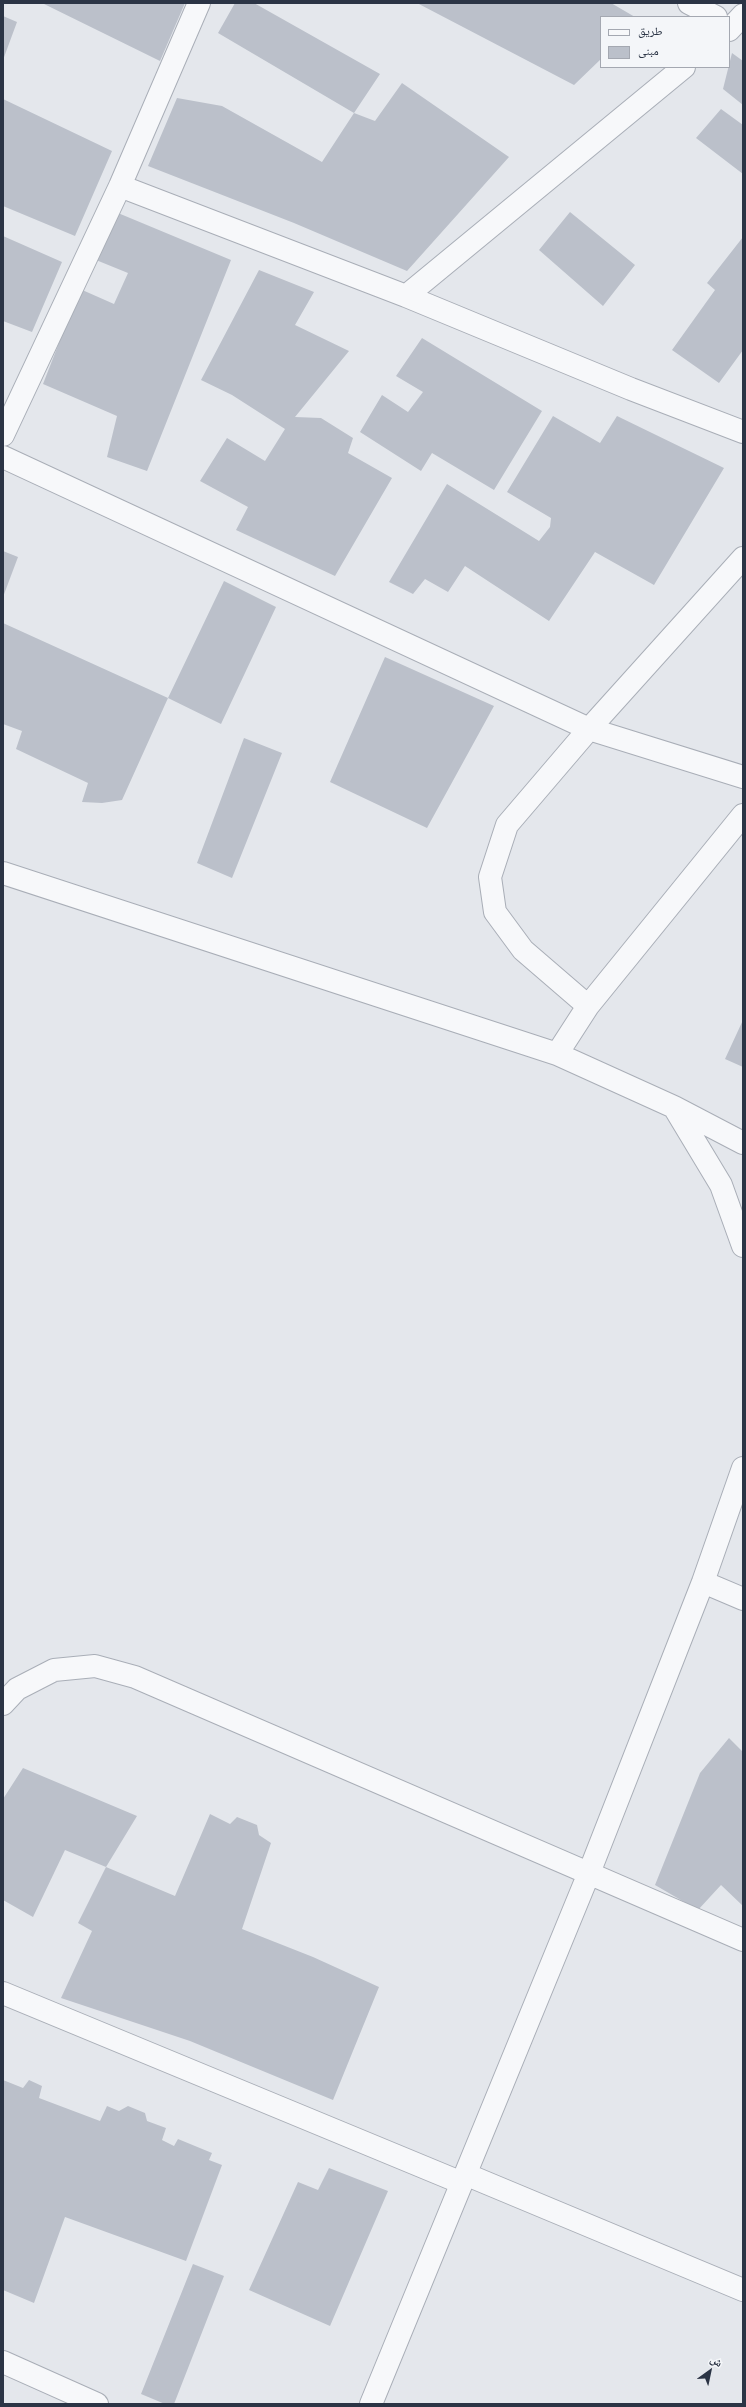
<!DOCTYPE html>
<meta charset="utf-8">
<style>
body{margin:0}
#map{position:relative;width:746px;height:2407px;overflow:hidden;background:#e4e7ec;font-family:Ubuntu,"Noto Naskh Arabic",sans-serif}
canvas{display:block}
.frame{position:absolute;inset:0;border:4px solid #2b3445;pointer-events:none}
.legend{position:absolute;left:600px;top:16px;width:130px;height:52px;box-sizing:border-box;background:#f4f6f9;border:1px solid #a4a8b1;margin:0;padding:5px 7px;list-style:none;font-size:12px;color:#2b3445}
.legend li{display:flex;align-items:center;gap:8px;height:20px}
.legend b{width:20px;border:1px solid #a4a8b1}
.north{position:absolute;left:690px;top:2351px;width:40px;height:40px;-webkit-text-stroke:3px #f4f6f9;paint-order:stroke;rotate:33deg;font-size:11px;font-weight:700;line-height:16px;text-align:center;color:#2b3445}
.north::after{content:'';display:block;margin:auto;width:14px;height:18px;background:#2b3445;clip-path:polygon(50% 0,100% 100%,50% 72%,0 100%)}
</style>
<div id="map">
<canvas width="746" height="2407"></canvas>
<div class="frame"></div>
<ul class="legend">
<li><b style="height:5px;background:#f7f8fa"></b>طريق</li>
<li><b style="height:11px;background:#bbc0ca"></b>مبنى</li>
</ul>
<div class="north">ش</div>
</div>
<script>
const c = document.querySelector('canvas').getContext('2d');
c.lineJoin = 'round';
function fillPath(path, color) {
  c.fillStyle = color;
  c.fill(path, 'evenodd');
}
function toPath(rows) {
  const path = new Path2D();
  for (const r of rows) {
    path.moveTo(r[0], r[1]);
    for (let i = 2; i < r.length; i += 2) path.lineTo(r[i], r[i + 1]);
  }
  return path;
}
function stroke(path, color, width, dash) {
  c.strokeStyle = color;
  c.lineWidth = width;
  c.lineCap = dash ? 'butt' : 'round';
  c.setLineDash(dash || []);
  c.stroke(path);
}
fillPath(toPath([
 [42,3,185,3,160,61],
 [235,3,254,3,380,74,354,113,218,33],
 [417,3,611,3,635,17,601,17,601,59,574,85],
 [3,16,17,22,3,60],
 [732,53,743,61,743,105,723,89],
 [402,83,509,157,407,271,294,223,148,166,177,98,222,106,322,162,354,113,375,121],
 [3,99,112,151,75,236,3,206],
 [721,109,743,125,743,174,696,138],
 [570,212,635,265,603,306,539,250],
 [118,213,231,260,147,471,107,457,117,416,43,384,80,289,114,304,128,273,96,260],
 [3,236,62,262,32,332,3,321],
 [743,237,743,350,719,383,672,350,715,290,707,283],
 [259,270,314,292,295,325,349,351,295,417,321,418,353,438,348,453,392,478,335,576,236,530,248,507,200,481,227,438,265,461,285,429,232,395,201,380],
 [422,338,542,411,494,490,432,453,421,471,360,432,382,395,408,412,423,392,396,376],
 [553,416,600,443,617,416,724,468,654,585,595,552,549,621,465,566,448,592,425,579,413,594,389,582,447,484,539,541,550,527,551,518,507,492],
 [3,551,18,557,3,597],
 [224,581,276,607,221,724,168,698,122,800,102,803,82,802,88,783,16,749,22,731,3,724,3,623,168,698],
 [385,657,494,706,427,828,330,782],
 [244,738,282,753,232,878,197,863],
 [743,1020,743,1067,725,1059],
 [729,1738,743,1752,743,1906,721,1885,698,1910,655,1885,700,1773],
 [23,1768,137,1816,106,1867,175,1896,210,1814,230,1824,237,1817,257,1825,259,1835,271,1843,242,1929,313,1957,379,1987,333,2100,190,2041,61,1998,92,1931,78,1923,106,1867,65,1850,33,1917,3,1900,3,1799],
 [3,2080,23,2088,29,2080,42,2086,39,2098,100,2121,107,2106,119,2111,128,2106,145,2113,147,2121,166,2128,162,2140,174,2146,178,2139,212,2153,209,2160,222,2165,186,2261,65,2217,34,2303,3,2290],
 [329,2168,388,2191,330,2326,249,2290,298,2182,318,2190],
 [193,2264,224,2276,174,2404,165,2404,141,2394]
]), '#bbc0ca');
const minor = toPath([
 [689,3,716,17],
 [729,30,743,15],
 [120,186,406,296,631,389,743,432],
 [406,296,684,67],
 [3,435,120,186,199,3],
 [3,457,589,729,743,777],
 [3,873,557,1054,674,1107,721,1185,743,1246],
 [588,1006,523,950,495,912,490,877,507,825,589,729,743,558],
 [557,1054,588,1006,743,815],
 [674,1107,743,1143],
 [703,1582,743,1599],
 [3,1704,17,1689,54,1670,95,1666,135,1677,743,1940],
 [3,1993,462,2183],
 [465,2174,743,2290],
 [3,2362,97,2404],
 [371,2404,589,1873,703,1582,743,1468]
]);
stroke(minor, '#a9aeb7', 24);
stroke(minor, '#f7f8fa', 22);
</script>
